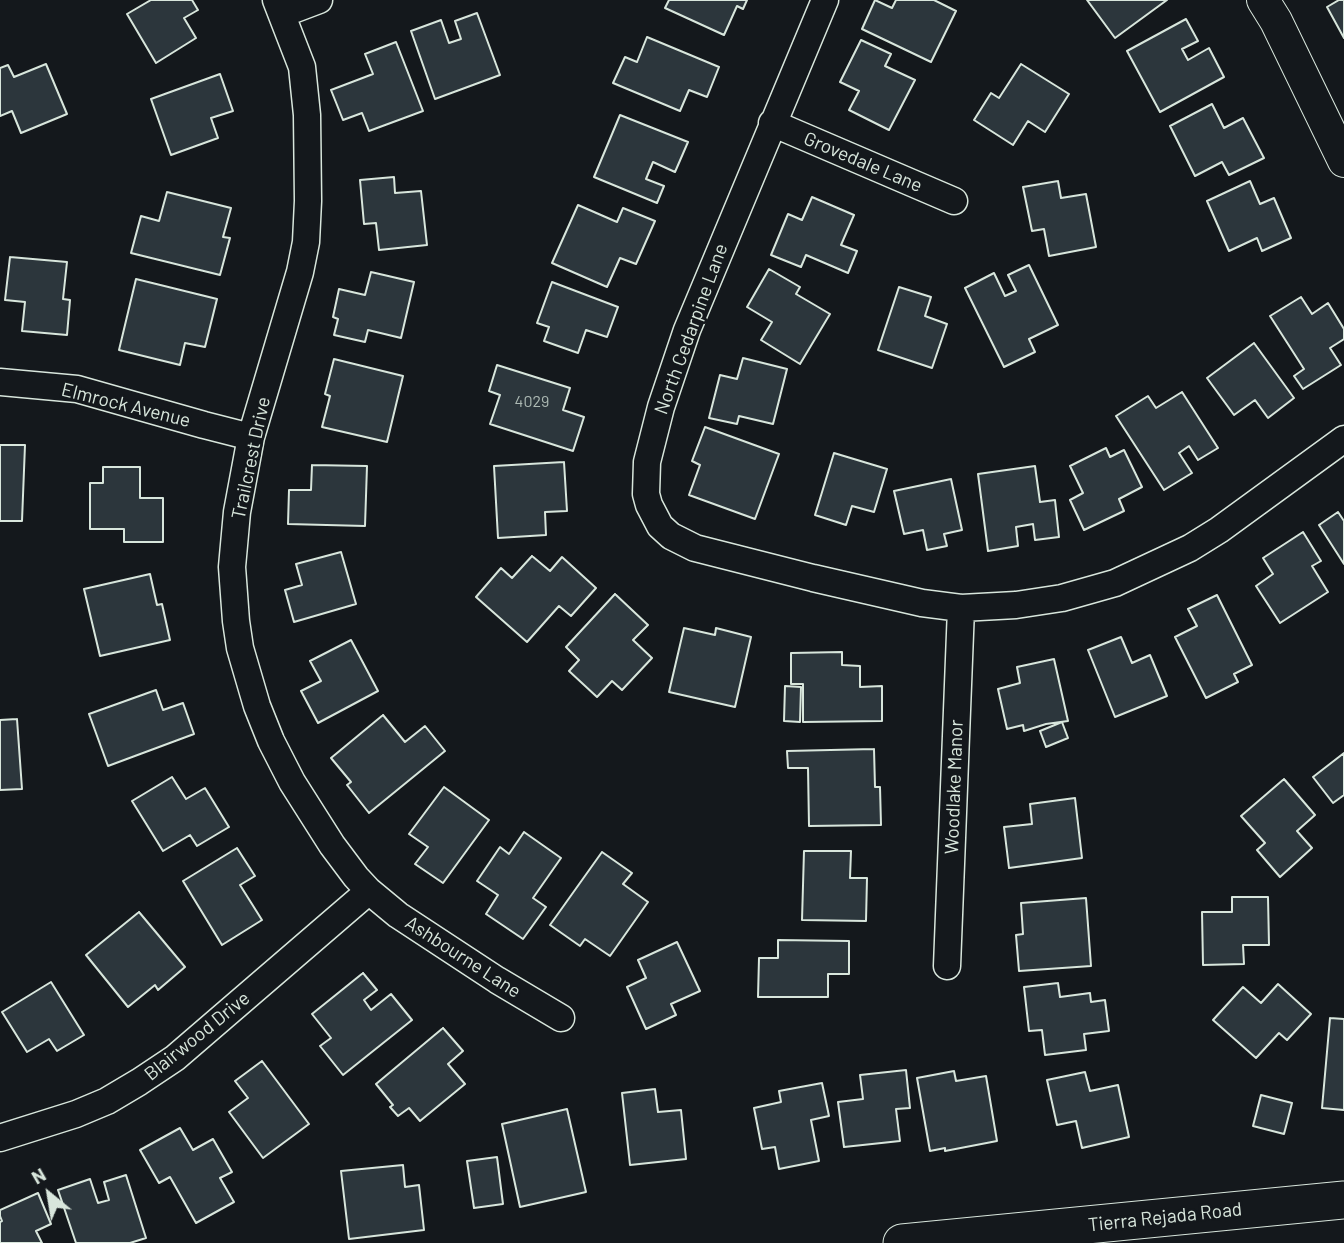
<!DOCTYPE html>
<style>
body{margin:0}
#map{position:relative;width:1344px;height:1243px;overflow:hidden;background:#14181c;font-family:Barlow,sans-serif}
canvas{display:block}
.north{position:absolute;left:14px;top:1159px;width:70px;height:70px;-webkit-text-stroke:5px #14181c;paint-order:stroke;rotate:330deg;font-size:19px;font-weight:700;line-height:28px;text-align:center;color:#d8e6dc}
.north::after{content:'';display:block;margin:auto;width:24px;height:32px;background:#d8e6dc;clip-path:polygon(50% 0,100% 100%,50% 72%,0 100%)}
</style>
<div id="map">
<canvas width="1344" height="1243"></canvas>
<div class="north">N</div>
</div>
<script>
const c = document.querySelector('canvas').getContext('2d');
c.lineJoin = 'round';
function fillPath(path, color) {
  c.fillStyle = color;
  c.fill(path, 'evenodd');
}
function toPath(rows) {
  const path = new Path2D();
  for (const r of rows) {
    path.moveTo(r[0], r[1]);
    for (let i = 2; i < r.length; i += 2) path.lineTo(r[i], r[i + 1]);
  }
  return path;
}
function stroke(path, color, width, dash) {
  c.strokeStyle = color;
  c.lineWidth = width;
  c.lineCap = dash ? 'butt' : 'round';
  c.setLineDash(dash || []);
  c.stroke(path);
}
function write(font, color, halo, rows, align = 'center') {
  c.font = font + ' Barlow,sans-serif';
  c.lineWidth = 5;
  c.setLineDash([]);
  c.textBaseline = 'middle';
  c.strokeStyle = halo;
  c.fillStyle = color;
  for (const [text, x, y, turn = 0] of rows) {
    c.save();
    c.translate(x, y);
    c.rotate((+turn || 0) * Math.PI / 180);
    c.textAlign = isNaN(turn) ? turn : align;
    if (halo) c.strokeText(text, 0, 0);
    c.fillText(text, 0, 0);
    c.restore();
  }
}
const building = toPath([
 [151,0,192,0,198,10,184,18,196,38,156,63,127,14,151,0],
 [669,0,747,0,743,9,737,6,724,35,665,8,669,0],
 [875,0,892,8,896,0,934,0,956,11,931,62,862,29,875,0],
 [1087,0,1167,0,1115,38,1087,0],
 [1339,0,1344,0,1344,38,1327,7,1339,0],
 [477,13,500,75,435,99,411,31,441,20,449,43,461,39,455,21,477,13],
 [1186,19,1198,41,1182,49,1188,60,1209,48,1224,77,1160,112,1127,51,1186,19],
 [647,37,719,67,707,97,689,90,680,111,613,83,625,57,637,62,647,37],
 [861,40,891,54,885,66,915,80,889,130,849,110,859,91,840,82,861,40],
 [396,42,423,111,369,131,362,113,343,120,331,90,373,74,365,54,396,42],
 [46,64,67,114,21,133,12,111,0,116,0,68,8,65,14,77,46,64],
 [1021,64,1069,94,1045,132,1028,121,1013,145,974,120,991,93,999,98,1021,64],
 [220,74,233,111,211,118,218,138,171,155,151,99,220,74],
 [1212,104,1224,128,1243,118,1264,158,1229,175,1222,162,1195,176,1170,126,1212,104],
 [620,115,688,142,675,172,653,162,646,179,664,186,657,203,594,177,620,115],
 [394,177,395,193,421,191,427,245,379,250,376,223,364,224,360,180,394,177],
 [1058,181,1061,198,1086,194,1096,247,1049,256,1044,229,1032,231,1023,187,1058,181],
 [1250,181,1260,204,1274,198,1291,238,1262,251,1257,238,1229,251,1207,201,1250,181],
 [167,192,231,208,223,237,230,238,220,275,131,253,141,216,159,221,167,192],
 [812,197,854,215,841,245,857,251,848,273,806,255,801,267,771,255,788,214,802,220,812,197],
 [578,205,617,222,623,208,655,221,636,264,620,258,607,287,552,263,578,205],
 [10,257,67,262,63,299,70,300,67,335,22,331,25,302,5,300,10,257],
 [1029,265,1058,325,1029,339,1035,352,1004,367,965,288,994,273,1005,296,1016,291,1008,275,1029,265],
 [769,269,800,287,796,294,830,314,800,364,761,340,772,322,747,307,769,269],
 [371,272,414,282,401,338,368,330,365,342,334,335,338,319,333,317,339,289,365,295,371,272],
 [136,279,217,299,205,347,185,343,180,365,119,350,136,279],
 [552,282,618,307,607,337,586,330,578,353,544,341,549,327,537,323,552,282],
 [899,287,931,297,925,316,947,324,932,368,878,350,899,287],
 [1301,297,1312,314,1328,303,1344,329,1344,339,1330,348,1341,365,1303,389,1294,376,1304,369,1270,316,1301,297],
 [1254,343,1294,398,1268,418,1255,400,1234,415,1207,378,1254,343],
 [743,358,787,369,773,424,739,416,737,424,709,418,720,375,737,379,743,358],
 [334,359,403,376,387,442,322,427,330,396,325,394,334,359],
 [497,365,570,388,563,410,584,417,573,451,490,424,500,395,489,391,497,365],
 [1182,392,1218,448,1198,460,1189,446,1179,453,1192,473,1164,490,1116,416,1148,396,1156,408,1182,392],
 [705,427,779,454,755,519,689,495,700,465,692,461,705,427],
 [0,445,25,445,22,521,0,521,0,445],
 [1106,448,1110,457,1124,450,1142,487,1119,499,1124,511,1084,530,1070,500,1083,493,1070,466,1106,448],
 [834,453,887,469,874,512,852,506,846,525,815,515,834,453],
 [564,462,567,511,545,512,546,535,498,538,494,466,564,462],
 [312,465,367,466,365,526,288,524,289,490,311,490,312,465],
 [1035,466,1040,502,1055,500,1059,537,1035,540,1033,524,1016,527,1018,546,988,551,978,474,1035,466],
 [103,467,140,467,140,498,163,498,163,542,124,542,124,529,90,529,90,483,103,483,103,467],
 [951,479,962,530,944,534,947,546,927,550,923,530,904,534,894,491,951,479],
 [1338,512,1344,521,1344,564,1319,525,1338,512],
 [1303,532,1321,561,1312,566,1328,592,1280,623,1256,586,1273,574,1263,558,1303,532],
 [341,552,356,604,294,622,285,590,302,585,296,564,341,552],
 [532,556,550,571,562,557,596,588,571,616,559,606,527,642,476,597,501,568,512,578,532,556],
 [150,574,157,605,162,604,170,640,100,656,84,589,150,574],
 [615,594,648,625,633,640,652,658,622,690,612,681,597,697,569,671,579,660,566,647,615,594],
 [1217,595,1252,665,1234,674,1238,682,1206,698,1175,637,1197,626,1188,609,1217,595],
 [684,628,715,635,716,628,751,637,735,707,669,692,684,628],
 [1121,637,1132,663,1150,655,1167,696,1115,717,1088,650,1121,637],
 [351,640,378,691,318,723,301,691,321,681,310,661,351,640],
 [842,652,842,665,860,666,860,687,882,686,882,721,803,722,803,684,791,684,791,653,842,652],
 [1054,659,1068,721,1046,724,1024,731,1023,725,1007,729,998,689,1020,683,1017,667,1054,659],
 [785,686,801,687,800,722,784,721,785,686],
 [156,690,163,710,183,703,194,734,108,766,89,714,156,690],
 [383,715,405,742,425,726,445,751,369,813,347,785,351,782,331,758,383,715],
 [17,719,22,789,0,790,0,720,17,719],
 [1062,722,1068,738,1046,747,1040,731,1062,722],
 [874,749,875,787,880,787,881,825,809,826,808,768,788,768,787,751,874,749],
 [1344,753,1344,795,1333,803,1313,777,1344,753],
 [172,777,186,799,205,788,229,827,197,846,190,835,163,851,132,801,172,777],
 [1284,779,1315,815,1297,831,1312,848,1280,877,1257,850,1265,843,1241,816,1284,779],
 [444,787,489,820,443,883,415,864,428,847,409,834,444,787],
 [1075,798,1082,858,1009,868,1004,827,1032,824,1030,804,1075,798],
 [524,832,561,858,533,898,546,907,523,939,486,914,498,895,477,881,500,847,509,854,524,832],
 [237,848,255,876,240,885,262,920,222,945,183,881,237,848],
 [804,851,851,851,850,878,867,878,866,921,802,920,804,851],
 [602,852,632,873,623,884,648,902,610,956,585,939,580,946,550,925,602,852],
 [1232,897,1268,897,1269,945,1243,945,1244,964,1203,965,1202,912,1232,912,1232,897],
 [1086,898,1091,966,1019,971,1016,935,1023,934,1021,903,1086,898],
 [139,912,185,967,158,990,155,985,128,1007,86,955,139,912],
 [778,940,849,941,849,974,828,974,828,997,758,997,759,958,778,958,778,940],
 [677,942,700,991,671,1004,676,1015,646,1029,627,987,646,978,638,960,677,942],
 [363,973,377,990,364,1000,371,1010,391,994,412,1020,343,1075,320,1046,331,1038,312,1014,363,973],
 [51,982,84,1035,57,1051,49,1039,27,1052,2,1012,51,982],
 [1058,983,1060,997,1090,993,1091,1002,1105,1000,1109,1031,1084,1034,1086,1050,1045,1055,1042,1030,1029,1031,1024,987,1058,983],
 [1278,984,1311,1014,1287,1040,1279,1033,1256,1058,1213,1020,1243,987,1261,1003,1278,984],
 [1330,1018,1344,1019,1344,1110,1322,1108,1330,1018],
 [443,1028,463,1051,448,1064,465,1084,420,1121,409,1108,398,1116,390,1107,393,1105,376,1084,443,1028],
 [262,1061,309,1124,263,1158,229,1112,248,1098,235,1081,262,1061],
 [906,1070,910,1108,896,1109,900,1141,844,1147,838,1102,863,1099,860,1075,906,1070],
 [954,1071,956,1081,986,1076,997,1141,945,1151,945,1148,930,1151,917,1078,954,1071],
 [1085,1072,1090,1091,1118,1085,1129,1137,1082,1148,1076,1121,1057,1125,1047,1080,1085,1072],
 [822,1083,829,1116,811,1120,819,1161,779,1169,775,1147,762,1149,754,1108,781,1102,779,1091,822,1083],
 [655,1089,658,1112,681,1110,686,1159,630,1165,622,1093,655,1089],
 [1261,1095,1292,1103,1284,1134,1253,1126,1261,1095],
 [567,1109,586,1192,520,1207,502,1124,567,1109],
 [180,1128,193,1150,213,1139,232,1172,220,1178,234,1202,196,1223,170,1177,159,1183,140,1150,180,1128],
 [497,1157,503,1204,474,1208,467,1161,497,1157],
 [403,1165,405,1187,419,1185,424,1230,349,1239,341,1171,403,1165],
 [126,1175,146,1238,130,1243,76,1243,58,1190,90,1179,98,1203,109,1200,104,1182,126,1175],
 [38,1193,51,1224,36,1231,42,1243,0,1243,0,1222,2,1221,0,1216,0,1210,38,1193]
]);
fillPath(building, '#2c363c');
stroke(building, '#d8e6dc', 2);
const minor = toPath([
 [276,0,302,67,307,115,308,201,306,242,300,272,251,437,237,512,232,567,236,621,240,648,257,706,271,741,292,782,332,845,356,877,369,891,398,915,497,980,561,1018],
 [825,0,687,330,661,407,647,462,646,494,649,505,660,526,671,536,695,548,813,578,922,603,961,608,1016,605,1062,598,1115,583,1190,548,1219,530,1344,439],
 [282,14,319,0],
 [772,123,954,201],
 [0,382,77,389,204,425,251,437],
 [947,966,961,608],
 [0,1138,76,1114,107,1101,139,1082,175,1058,369,891]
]);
const tertiary = toPath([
 [1263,0,1276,21,1344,161]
]);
const secondary = toPath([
 [902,1243,1344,1200]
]);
stroke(minor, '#d8e6dc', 29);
stroke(tertiary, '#d8e6dc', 34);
stroke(secondary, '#d8e6dc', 39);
stroke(minor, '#14181c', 26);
stroke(tertiary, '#14181c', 32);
stroke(secondary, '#14181c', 37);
write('16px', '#adbab4', null, [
 ["4029",532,402]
]);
write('19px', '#d8e6dc', '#14181c', [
 ["Grovedale Lane",863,162,23],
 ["North Cedarpine Lane",691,329,-70],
 ["Elmrock Avenue",126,405,14],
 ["Trailcrest Drive",251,458,-78],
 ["Woodlake Manor",954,787,-88],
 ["Ashbourne Lane",463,957,33],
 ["Blairwood Drive",197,1036,-39],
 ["Tierra Rejada Road",1165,1217,-6]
]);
</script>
